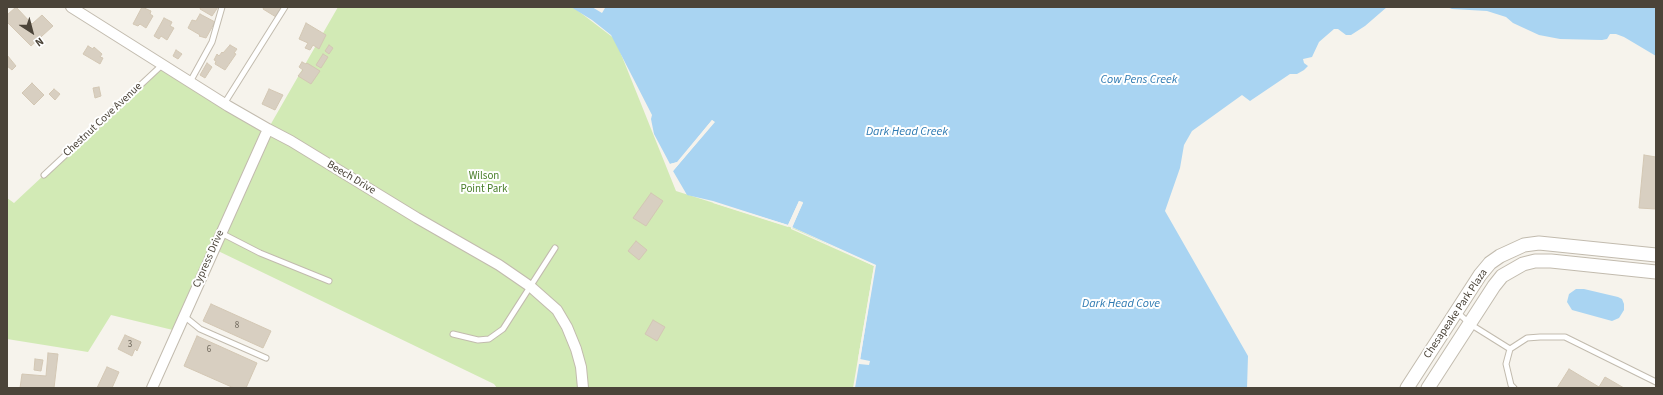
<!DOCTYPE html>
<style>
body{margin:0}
#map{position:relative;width:1663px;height:395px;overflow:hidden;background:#f6f3ec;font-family:"Source Sans 3",sans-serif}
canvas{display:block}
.frame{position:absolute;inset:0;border:8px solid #4b4439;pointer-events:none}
.north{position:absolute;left:12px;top:12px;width:40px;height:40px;-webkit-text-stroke:3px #fff;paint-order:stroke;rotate:144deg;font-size:11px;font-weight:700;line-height:16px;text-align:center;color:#4b4439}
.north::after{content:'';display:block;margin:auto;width:14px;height:18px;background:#4b4439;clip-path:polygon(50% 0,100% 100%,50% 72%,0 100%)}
</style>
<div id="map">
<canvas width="1663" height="395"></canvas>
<div class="frame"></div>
<div class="north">N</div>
</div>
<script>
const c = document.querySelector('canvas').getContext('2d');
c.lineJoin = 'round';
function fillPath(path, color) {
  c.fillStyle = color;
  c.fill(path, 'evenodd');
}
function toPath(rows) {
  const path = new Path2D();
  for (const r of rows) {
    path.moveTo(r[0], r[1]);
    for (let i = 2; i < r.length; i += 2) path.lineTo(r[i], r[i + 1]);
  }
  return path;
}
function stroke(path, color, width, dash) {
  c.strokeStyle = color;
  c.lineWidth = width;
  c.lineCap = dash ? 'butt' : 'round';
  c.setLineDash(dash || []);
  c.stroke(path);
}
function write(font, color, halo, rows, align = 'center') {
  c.font = font + ' "Source Sans 3",sans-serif';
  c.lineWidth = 4;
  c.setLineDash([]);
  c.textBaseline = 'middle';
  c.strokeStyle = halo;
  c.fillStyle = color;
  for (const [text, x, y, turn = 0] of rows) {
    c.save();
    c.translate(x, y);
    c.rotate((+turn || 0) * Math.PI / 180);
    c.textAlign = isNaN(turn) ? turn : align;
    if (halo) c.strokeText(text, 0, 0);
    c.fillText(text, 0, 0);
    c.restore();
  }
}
fillPath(toPath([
 [338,7,573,7,615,39,676,191,796,229,874,266,853,388,497,388,494,384,214,249,177,331,111,315,88,352,7,339,7,198,14,203,162,65,268,129]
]), '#d2eab5');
fillPath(toPath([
 [571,7,592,7,602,13,605,8,604,7,1387,7,1365,26,1351,35,1346,35,1338,29,1334,29,1319,42,1312,57,1303,59,1304,63,1308,66,1304,70,1297,74,1290,74,1250,101,1242,95,1192,131,1184,145,1180,168,1165,211,1248,356,1247,388,855,388,859,364,869,365,870,361,860,359,876,265,792,227,803,203,799,201,788,225,713,201,687,195,673,171,714,122,712,120,677,162,670,164,654,134,651,119,652,115,611,35,592,20],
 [1447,7,1656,7,1656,56,1624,37,1616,34,1610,34,1607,39,1602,40,1560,39,1539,35,1513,23,1506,17,1487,11,1452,9],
 [1576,289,1584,289,1618,297,1622,299,1624,304,1624,310,1619,318,1612,321,1572,310,1567,302,1569,294]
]), '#a9d4f2');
fillPath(toPath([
 [712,120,715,122,673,171,672,169,677,164,671,166,670,164,678,162],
 [799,201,803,202,792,228,875,265,860,361,858,359,874,266,791,229,791,226,801,204,788,227,713,203,713,202,788,225]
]), '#f6f3ec');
const building = toPath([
 [16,7,32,24,42,15,53,26,31,46,7,22,7,15,16,7],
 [142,7,151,11,150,14,153,16,146,28,140,24,138,26,133,24,142,7],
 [201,7,218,7,212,16,200,9,201,7],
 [264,7,282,7,276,17,263,9,264,7],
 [200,14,215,22,206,38,199,36,200,35,188,28,192,20,196,21,200,14],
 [164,18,172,22,170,26,174,28,167,40,161,36,159,39,154,36,164,18],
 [306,23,326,35,319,49,313,45,310,50,305,48,308,43,299,39,306,23],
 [230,45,237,49,234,53,236,54,225,70,215,64,216,61,214,60,217,54,219,56,222,52,223,53,230,45],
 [329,45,333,48,329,54,325,51,329,45],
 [88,46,93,49,94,47,102,54,100,57,103,58,100,64,83,54,88,46],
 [176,50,182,54,178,59,173,56,176,50],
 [323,54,328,57,321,68,316,65,323,54],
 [7,55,16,66,12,70,7,66,7,55],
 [302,62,306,64,307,63,320,71,311,84,298,76,303,70,299,67,302,62],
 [207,63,212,67,205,78,200,75,207,63],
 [32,83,44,95,34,105,22,93,32,83],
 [99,87,101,96,95,98,93,88,99,87],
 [54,89,60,94,55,100,49,94,54,89],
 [269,89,283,95,275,110,262,104,269,89],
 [1644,155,1656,157,1656,209,1639,208,1644,155],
 [651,193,663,201,646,226,633,218,651,193],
 [636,241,647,250,639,260,628,251,636,241],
 [211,304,271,331,263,348,203,321,211,304],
 [653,320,665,327,657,341,645,334,653,320],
 [125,335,141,342,137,351,135,349,132,356,118,349,125,335],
 [197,336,257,363,246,388,234,388,184,366,197,336],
 [48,353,58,354,54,388,20,388,22,374,46,376,48,353],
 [35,359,43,360,41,371,34,370,35,359],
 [107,367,119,372,112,388,97,388,107,367],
 [1569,369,1599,387,1605,377,1624,388,1557,388,1569,369]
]);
fillPath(building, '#d8cfc1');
stroke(building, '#d3c7b4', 1);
const service = toPath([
 [190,82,212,42,222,7],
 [224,104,285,7],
 [44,175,162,65],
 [221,233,260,253,329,281],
 [1457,312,1470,324,1510,349],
 [184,316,200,329,266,358],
 [453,334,478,340,489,339,503,329,555,248],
 [1514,388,1511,385,1506,364,1510,349,1527,338,1540,337,1565,337,1656,382]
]);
const minor = toPath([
 [71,7,228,106,268,129,291,141,417,218,499,265,531,287,557,310,567,327,576,349,581,367,583,388],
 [152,388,268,129]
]);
const tertiary = toPath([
 [1407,388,1480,275,1490,263,1500,256,1524,245,1539,243,1656,255],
 [1428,388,1494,286,1502,276,1523,264,1535,261,1551,261,1656,272]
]);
stroke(service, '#c2bbae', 7);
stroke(minor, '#c2bbae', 12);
stroke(tertiary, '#c2bbae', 15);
stroke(service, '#fff', 5);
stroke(minor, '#fff', 10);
stroke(tertiary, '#fff', 13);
write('9px', '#6e675b', null, [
 ["8",237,326],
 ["3",130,345],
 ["6",209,350]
]);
write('11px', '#4b4439', '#fff', [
 ["Chestnut Cove Avenue",103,120,-43],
 ["Beech Drive",351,178,31],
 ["Cypress Drive",209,259,-66],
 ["Chesapeake Park Plaza",1456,314,-56]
]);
write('11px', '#4a7f2a', '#fff', [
 ["Wilson",484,177],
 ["Point Park",484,190]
]);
write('italic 12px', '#2e7ab2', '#fff', [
 ["Cow Pens Creek",1139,80],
 ["Dark Head Creek",907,132],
 ["Dark Head Cove",1121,304]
]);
</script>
